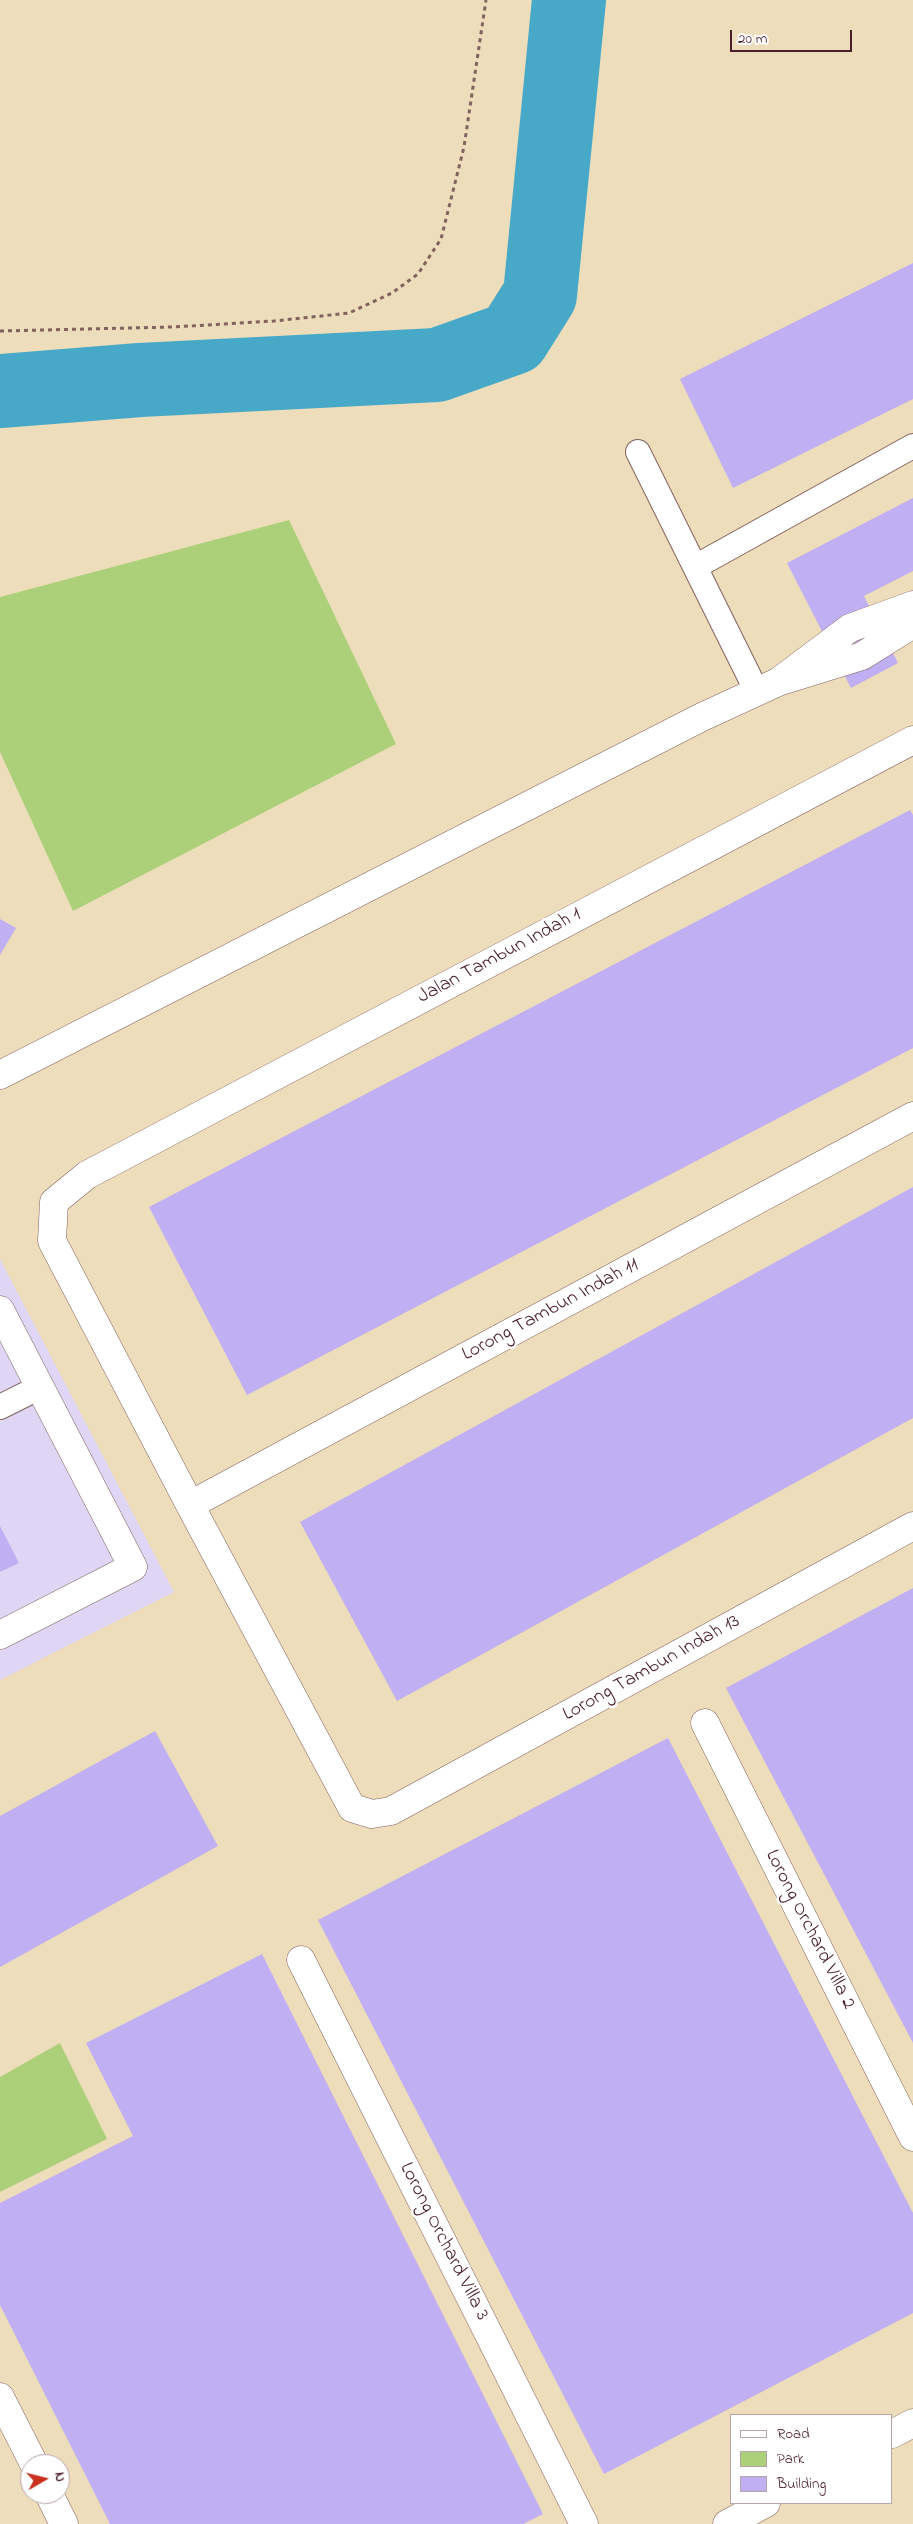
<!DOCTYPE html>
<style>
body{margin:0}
#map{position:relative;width:913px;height:2524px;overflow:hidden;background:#edddba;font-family:"Indie Flower",sans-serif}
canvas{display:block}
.legend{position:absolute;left:730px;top:2414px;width:162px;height:90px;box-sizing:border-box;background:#fff;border:1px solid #b7a5aa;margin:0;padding:6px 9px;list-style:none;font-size:15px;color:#4a1f2b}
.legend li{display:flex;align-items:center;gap:10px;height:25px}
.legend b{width:25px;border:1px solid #b7a5aa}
.north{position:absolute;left:20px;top:2454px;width:50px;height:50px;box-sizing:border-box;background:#fff;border:1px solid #b7a5aa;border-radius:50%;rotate:82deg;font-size:14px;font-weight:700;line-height:20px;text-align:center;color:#4a1f2b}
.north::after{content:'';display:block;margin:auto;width:18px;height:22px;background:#c8321e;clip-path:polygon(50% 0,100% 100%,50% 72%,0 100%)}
.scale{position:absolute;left:730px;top:30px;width:122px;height:22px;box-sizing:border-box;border:2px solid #4a1f2b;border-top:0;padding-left:6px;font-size:15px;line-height:18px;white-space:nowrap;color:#4a1f2b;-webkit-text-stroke:4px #fff;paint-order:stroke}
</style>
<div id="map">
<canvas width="913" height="2524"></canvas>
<ul class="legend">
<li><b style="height:6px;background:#fff"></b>Road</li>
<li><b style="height:14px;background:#acd079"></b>Park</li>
<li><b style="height:14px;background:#c0aff2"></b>Building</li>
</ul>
<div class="north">N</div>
<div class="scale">20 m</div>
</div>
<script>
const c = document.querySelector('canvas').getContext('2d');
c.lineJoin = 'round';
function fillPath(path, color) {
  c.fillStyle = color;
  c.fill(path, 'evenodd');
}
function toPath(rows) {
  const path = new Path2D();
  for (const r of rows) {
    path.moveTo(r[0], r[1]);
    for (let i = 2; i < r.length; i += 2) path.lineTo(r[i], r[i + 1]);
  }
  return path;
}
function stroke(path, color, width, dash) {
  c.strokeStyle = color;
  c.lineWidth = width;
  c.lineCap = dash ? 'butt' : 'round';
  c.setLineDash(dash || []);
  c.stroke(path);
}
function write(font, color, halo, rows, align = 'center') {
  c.font = font + ' "Indie Flower",sans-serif';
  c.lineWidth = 5;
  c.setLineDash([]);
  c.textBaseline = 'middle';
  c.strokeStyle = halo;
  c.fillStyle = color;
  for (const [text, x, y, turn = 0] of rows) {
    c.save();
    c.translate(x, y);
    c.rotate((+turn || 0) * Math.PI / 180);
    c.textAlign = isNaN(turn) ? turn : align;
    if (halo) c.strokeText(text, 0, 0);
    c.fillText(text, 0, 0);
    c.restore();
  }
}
fillPath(toPath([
 [0,1259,174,1592,0,1680]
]), '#dfd5f5');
fillPath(toPath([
 [289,520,396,744,73,911,0,752,0,597],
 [60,2043,107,2139,0,2192,0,2077]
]), '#acd079');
stroke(toPath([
 [0,391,140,380,437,365,513,338,540,295,569,0]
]), '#47a9c7', 74);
fillPath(toPath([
 [913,263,913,399,733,488,680,379],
 [913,498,913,571,864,596,898,663,851,688,787,563],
 [910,810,913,815,913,1048,247,1395,149,1207],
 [0,919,16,928,0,955],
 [913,1187,913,1418,397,1701,300,1522],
 [0,1526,19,1563,0,1572],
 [913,1588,913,2043,726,1688],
 [155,1731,218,1846,0,1967,0,1816],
 [668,1738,913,2213,913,2313,604,2474,318,1920],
 [262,1954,543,2514,523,2524,110,2524,0,2305,0,2203,133,2136,86,2043]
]), '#c0aff2');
const lane = toPath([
 [638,452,757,692],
 [695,567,913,446],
 [0,1407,40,1387]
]);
const street = toPath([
 [913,605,850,628,778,682,862,656,913,624],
 [913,740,87,1175,54,1202,52,1241,190,1505,352,1808,372,1814,391,1811,913,1526],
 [0,1075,702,717,778,682],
 [0,1310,133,1567,0,1635],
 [190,1505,913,1116],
 [705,1723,913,2137],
 [301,1960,584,2524],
 [0,2397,34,2464],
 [892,2434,913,2423],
 [49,2494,64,2524],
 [727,2524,766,2503]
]);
stroke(lane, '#83625d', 26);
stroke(street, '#83625d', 29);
stroke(toPath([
 [0,331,173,327,274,321,349,313,392,293,418,274,441,239,464,147,486,0]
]), '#83625d', 3, [4, 4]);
stroke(lane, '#fff', 24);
stroke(street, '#fff', 28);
write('20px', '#4a1f2b', '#fff', [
 ["Jalan Tambun Indah 1",500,957,-28],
 ["Lorong Tambun Indah 11",551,1311,-28],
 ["Lorong Tambun Indah 13",652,1669,-29],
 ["Lorong Orchard Villa 2",809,1930,63],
 ["Lorong Orchard Villa 3",443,2242,63]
]);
</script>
